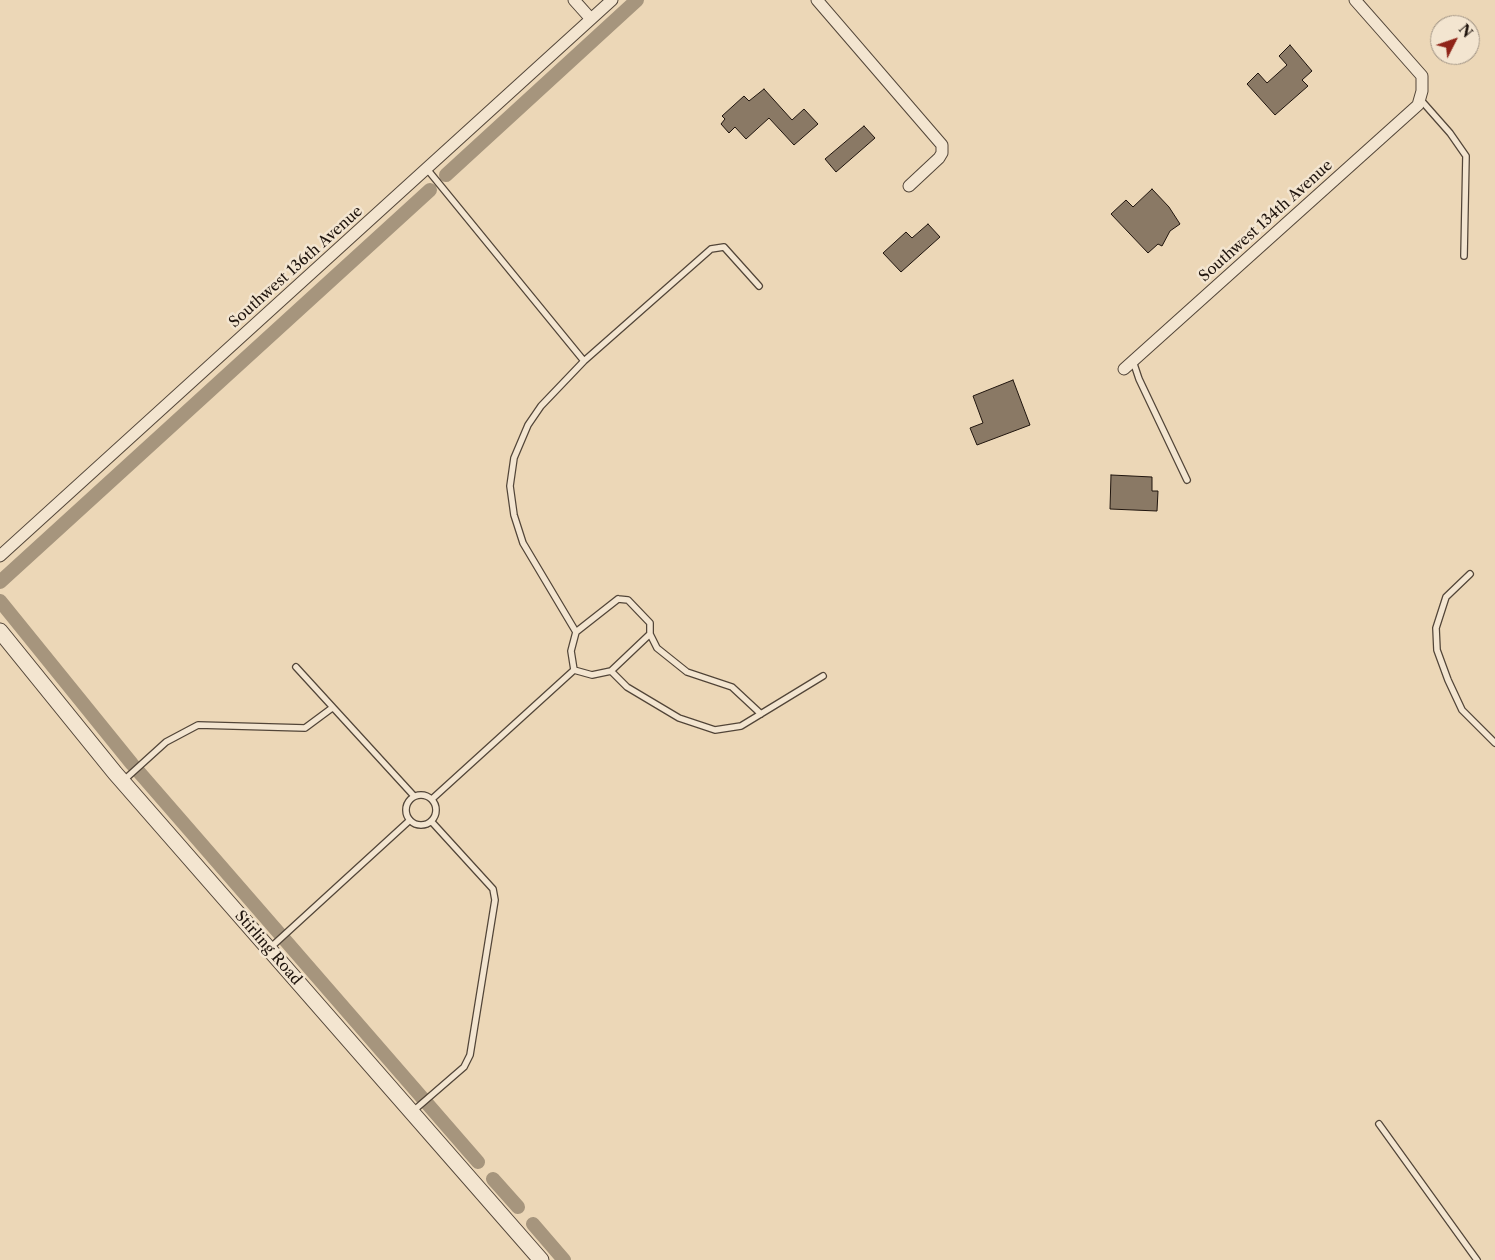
<!DOCTYPE html>
<style>
body{margin:0}
#map{position:relative;width:1495px;height:1260px;overflow:hidden;background:#ecd7b7;font-family:"Libre Caslon Text",serif}
canvas{display:block}
.north{position:absolute;left:1430px;top:15px;width:50px;height:50px;box-sizing:border-box;background:#f3e5d0;border:1px solid #9e9182;border-radius:50%;rotate:49deg;font-size:14px;font-weight:700;line-height:20px;text-align:center;color:#1f140d}
.north::after{content:'';display:block;margin:auto;width:18px;height:22px;background:#8f2418;clip-path:polygon(50% 0,100% 100%,50% 72%,0 100%)}
</style>
<div id="map">
<canvas width="1495" height="1260"></canvas>
<div class="north">N</div>
</div>
<script>
const c = document.querySelector('canvas').getContext('2d');
c.lineJoin = 'round';
function toPath(rows) {
  const path = new Path2D();
  for (const r of rows) {
    if (r.length === 3) {
      path.moveTo(r[0] + r[2], r[1]);
      path.arc(r[0], r[1], r[2], 0, 2 * Math.PI);
      continue;
    }
    path.moveTo(r[0], r[1]);
    for (let i = 2; i < r.length; i += 2) path.lineTo(r[i], r[i + 1]);
  }
  return path;
}
function stroke(path, color, width, dash) {
  c.strokeStyle = color;
  c.lineWidth = width;
  c.lineCap = dash ? 'butt' : 'round';
  c.setLineDash(dash || []);
  c.stroke(path);
}
function fillPath(path, color) {
  c.fillStyle = color;
  c.fill(path, 'evenodd');
}
function write(font, color, halo, rows, align = 'center') {
  c.font = font + ' "Libre Caslon Text",serif';
  c.lineWidth = 5;
  c.setLineDash([]);
  c.textBaseline = 'middle';
  c.strokeStyle = halo;
  c.fillStyle = color;
  for (const [text, x, y, turn = 0] of rows) {
    c.save();
    c.translate(x, y);
    c.rotate((+turn || 0) * Math.PI / 180);
    c.textAlign = isNaN(turn) ? turn : align;
    if (halo) c.strokeText(text, 0, 0);
    c.fillText(text, 0, 0);
    c.restore();
  }
}
stroke(toPath([
 [446,175,637,0],
 [0,582,430,190],
 [0,601,132,764,478,1162],
 [493,1179,518,1207],
 [533,1224,564,1260]
]), '#a6957d', 14);
const building = toPath([
 [1290,45,1312,71,1302,80,1308,86,1275,115,1247,84,1258,73,1267,83,1287,65,1279,56,1290,45],
 [764,89,792,120,804,109,818,124,794,145,769,118,746,139,735,127,729,133,721,124,725,119,722,116,744,96,749,101,764,89],
 [864,126,875,138,836,172,825,159,864,126],
 [1152,189,1169,207,1180,224,1170,231,1162,246,1158,244,1148,253,1111,214,1126,200,1133,207,1152,189],
 [928,224,940,237,901,272,883,253,906,232,912,238,928,224],
 [1013,380,1030,425,977,445,970,428,983,423,973,396,1013,380],
 [1111,475,1152,477,1152,491,1158,491,1157,511,1110,509,1111,475]
]);
fillPath(building, '#8a7965');
stroke(building, '#1f140d', 1);
const service = toPath([
 [1420,99,1450,133,1466,156,1464,256],
 [427,169,584,361,711,249,724,247,759,286],
 [1133,361,1139,379,1187,480],
 [1470,574,1446,597,1436,628,1437,650,1448,680,1462,710,1495,743],
 [618,599,628,600,650,623,650,634,611,671,592,675,574,670,571,651,576,632,618,599],
 [576,632,523,543,514,515,510,486,514,458,528,425,541,406,584,361],
 [650,634,657,648,687,672,732,687,761,714],
 [296,667,414,796],
 [611,671,627,687,679,718,715,730,741,726,823,676],
 [123,781,166,742,198,725,305,728,332,708],
 [421,810,15],
 [432,799,574,670],
 [270,948,410,820],
 [412,1112,464,1067,470,1055,495,900,493,889,431,821],
 [1379,1124,1477,1260]
]);
const minor = toPath([
 [574,0,591,19],
 [817,0,942,145,942,153,939,158,909,186],
 [1124,369,1418,105,1422,91,1422,76,1355,0],
 [0,556,612,0]
]);
const tertiary = toPath([
 [0,631,115,773,541,1260]
]);
stroke(service, '#524538', 8);
stroke(minor, '#524538', 13);
stroke(tertiary, '#524538', 17);
stroke(service, '#f3e5d0', 5.5);
stroke(minor, '#f3e5d0', 11);
stroke(tertiary, '#f3e5d0', 15);
write('15px', '#1f140d', '#f3e5d0', [
 ["Southwest 134th Avenue",1266,221,-42],
 ["Southwest 136th Avenue",296,267,-42],
 ["Stirling Road",268,948,49]
]);
</script>
